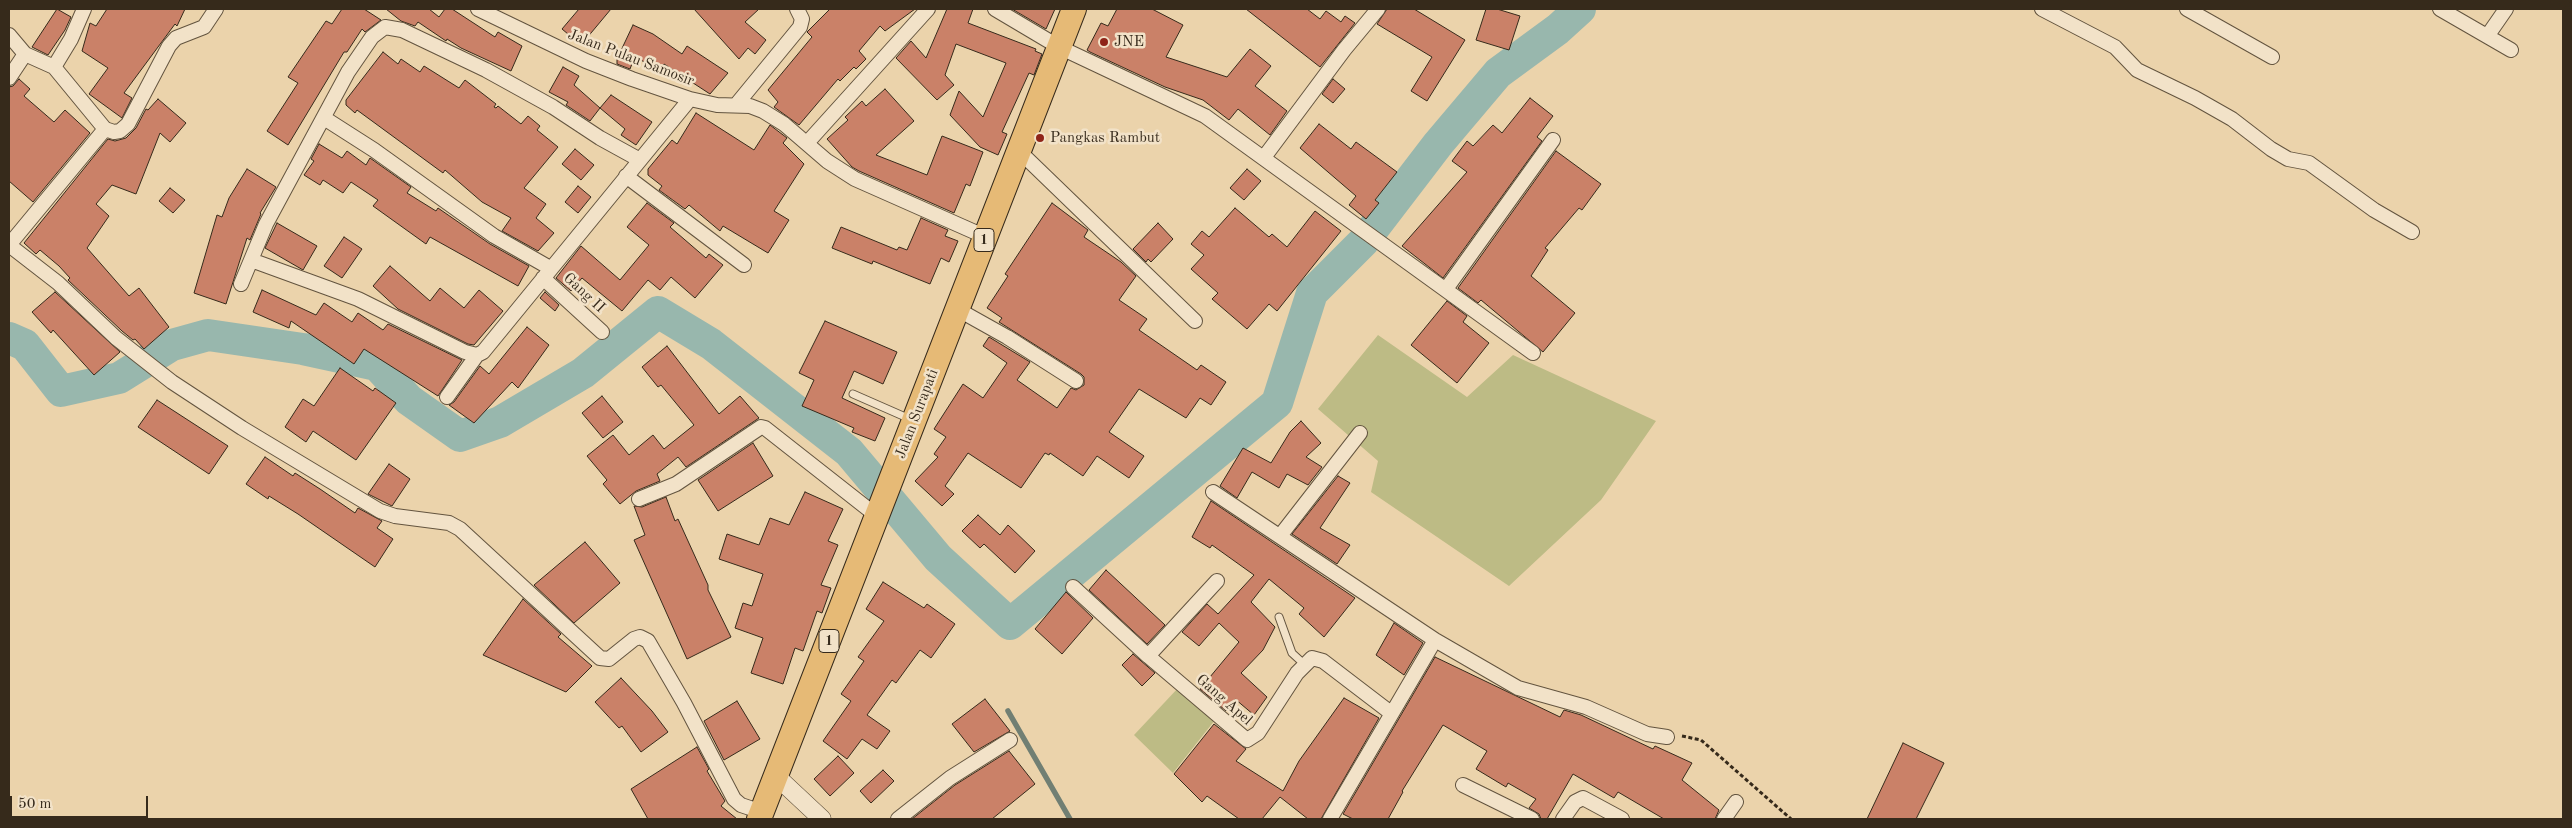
<!DOCTYPE html>
<style>
body{margin:0}
#map{position:relative;width:2572px;height:828px;overflow:hidden;background:#ebd3ab;font-family:"Old Standard TT",serif}
canvas{display:block}
.frame{position:absolute;inset:0;border:10px solid #362a1b;pointer-events:none}
.scale{position:absolute;left:10px;top:796px;width:138px;height:22px;box-sizing:border-box;border:2px solid #362a1b;border-top:0;padding-left:6px;font-size:15px;line-height:18px;white-space:nowrap;color:#362a1b;-webkit-text-stroke:4px #f2e2c8;paint-order:stroke}
</style>
<div id="map">
<canvas width="2572" height="828"></canvas>
<div class="frame"></div>
<div class="scale">50 m</div>
</div>
<script>
const c = document.querySelector('canvas').getContext('2d');
c.lineJoin = 'round';
function fillPath(path, color) {
  c.fillStyle = color;
  c.fill(path, 'evenodd');
}
function toPath(rows) {
  const path = new Path2D();
  for (const r of rows) {
    path.moveTo(r[0], r[1]);
    for (let i = 2; i < r.length; i += 2) path.lineTo(r[i], r[i + 1]);
  }
  return path;
}
function stroke(path, color, width, dash) {
  c.strokeStyle = color;
  c.lineWidth = width;
  c.lineCap = dash ? 'butt' : 'round';
  c.setLineDash(dash || []);
  c.stroke(path);
}
function write(font, color, halo, rows, align = 'center') {
  c.font = font + ' "Old Standard TT",serif';
  c.lineWidth = 5;
  c.setLineDash([]);
  c.textBaseline = 'middle';
  c.strokeStyle = halo;
  c.fillStyle = color;
  for (const [text, x, y, turn = 0] of rows) {
    c.save();
    c.translate(x, y);
    c.rotate((+turn || 0) * Math.PI / 180);
    c.textAlign = isNaN(turn) ? turn : align;
    if (halo) c.strokeText(text, 0, 0);
    c.fillText(text, 0, 0);
    c.restore();
  }
}
fillPath(toPath([
 [1378,335,1467,397,1513,355,1656,421,1601,500,1509,586,1371,492,1378,461,1318,409],
 [1179,687,1215,720,1173,773,1134,735]
]), '#bdbb85');
stroke(toPath([
 [1008,711,1070,819]
]), '#717f73', 5.5);
stroke(toPath([
 [9,338,25,345,61,391,119,378,172,345,208,335,303,349,377,365,409,400,460,436,500,422,583,373,658,312,711,344,849,452,938,558,1010,624,1277,403,1312,293,1363,242,1438,144,1498,73,1558,29,1580,9]
]), '#98b7ad', 32);
const building = toPath([
 [57,9,71,17,65,30,48,55,32,47,57,9],
 [107,9,185,9,177,26,175,24,124,93,132,98,122,118,89,94,108,68,82,51,90,23,96,26,107,9],
 [342,9,364,9,381,20,365,32,362,29,347,52,344,52,288,145,267,131,298,83,288,77,326,21,332,24,342,9],
 [386,9,429,9,439,17,445,9,452,9,495,37,498,32,522,46,511,71,461,48,447,39,446,41,418,22,415,26,401,21,386,9],
 [579,9,611,9,581,45,562,29,579,9],
 [694,9,759,9,745,22,766,40,755,54,748,48,739,59,694,9],
 [830,9,915,9,885,31,880,26,859,51,866,59,856,69,854,67,840,81,838,79,799,125,774,107,778,102,768,90,812,37,807,32,830,9],
 [947,9,973,9,968,23,1036,49,1035,51,1042,54,1034,75,1029,73,1002,132,1007,134,998,155,980,147,950,115,959,91,983,117,1006,63,956,44,945,75,954,85,937,100,896,58,911,41,926,58,947,9],
 [1012,9,1055,9,1046,29,1012,9],
 [1117,9,1152,9,1183,25,1166,57,1227,77,1250,49,1271,66,1255,86,1287,111,1270,135,1238,109,1229,120,1203,100,1165,87,1090,52,1087,50,1101,23,1108,26,1117,9],
 [1246,9,1307,9,1320,19,1326,11,1341,22,1345,16,1355,23,1320,67,1246,9],
 [1387,9,1414,9,1465,40,1427,101,1411,91,1432,57,1377,24,1387,9],
 [1486,9,1497,9,1520,16,1509,50,1476,40,1486,9],
 [633,25,653,34,682,54,687,46,728,73,710,94,664,64,659,72,635,56,630,69,617,64,617,59,633,25],
 [383,52,398,64,401,59,420,72,424,66,459,88,465,80,496,104,494,107,496,108,498,106,521,124,528,116,540,126,537,130,558,147,524,188,546,204,536,218,554,233,538,251,502,231,511,218,482,202,445,170,443,173,357,110,355,113,346,105,346,100,383,52],
 [563,67,579,76,574,85,600,108,590,121,566,105,568,102,549,92,563,67],
 [19,79,30,89,24,96,54,122,65,110,90,133,33,202,9,181,9,87,13,86,19,79],
 [1333,79,1345,89,1333,103,1322,94,1333,79],
 [885,89,914,121,876,155,927,175,942,136,983,152,970,186,966,184,954,213,859,171,852,167,827,139,848,120,845,117,862,101,866,106,885,89],
 [611,95,652,122,636,145,621,135,625,129,600,108,611,95],
 [1530,98,1553,116,1537,137,1542,141,1443,278,1402,246,1467,172,1452,161,1467,141,1473,146,1493,125,1502,133,1530,98],
 [158,99,186,123,170,142,160,133,136,194,112,185,96,204,109,216,87,248,129,296,139,288,169,327,144,349,135,339,133,340,122,331,68,280,70,278,59,266,40,250,36,254,24,243,103,145,108,139,115,141,126,138,136,128,146,109,148,110,158,99],
 [696,113,754,150,770,125,787,138,783,143,804,164,774,211,789,220,768,253,723,226,720,231,689,205,685,209,659,190,662,186,648,175,648,169,672,140,677,144,696,113],
 [1319,124,1351,149,1356,142,1397,172,1375,200,1379,203,1366,219,1349,205,1356,196,1300,148,1319,124],
 [319,144,342,158,347,151,366,165,370,158,411,187,407,193,436,211,438,208,490,244,529,266,518,286,430,237,426,244,373,206,378,200,351,182,343,193,323,180,320,185,304,175,314,161,311,159,319,144],
 [575,149,594,165,581,180,562,164,575,149],
 [1556,151,1601,184,1582,210,1579,208,1545,248,1548,250,1531,276,1575,313,1543,352,1481,300,1478,303,1458,288,1556,151],
 [247,169,276,187,260,213,261,214,250,240,247,238,226,304,194,293,217,215,222,217,229,198,247,169],
 [1247,169,1261,181,1244,200,1230,188,1247,169],
 [578,186,591,197,578,213,565,202,578,186],
 [170,188,185,200,173,213,159,201,170,188],
 [647,203,674,223,670,227,706,258,709,254,723,265,695,298,671,277,660,290,648,280,622,311,582,278,571,291,556,278,581,246,620,280,649,245,627,227,647,203],
 [1052,203,1088,230,1084,237,1121,262,1136,276,1119,300,1147,319,1139,330,1197,370,1201,365,1226,382,1211,405,1200,398,1186,418,1139,389,1109,432,1144,456,1129,478,1097,456,1083,476,1050,453,1049,455,1045,453,1021,488,968,453,945,486,954,494,942,506,915,481,938,457,934,454,946,437,934,429,963,384,983,398,1007,363,983,346,989,337,1030,362,1017,380,1057,408,1071,388,1076,390,1084,385,1084,377,1081,374,999,322,1002,318,987,308,1008,276,1005,274,1052,203],
 [1235,208,1269,237,1272,234,1287,247,1315,211,1341,231,1277,311,1269,304,1247,329,1212,299,1218,293,1191,269,1204,255,1191,244,1202,231,1209,237,1235,208],
 [921,218,948,230,945,236,958,241,949,262,941,258,930,284,873,261,872,264,832,248,841,227,897,250,899,247,907,250,921,218],
 [277,223,317,246,303,270,265,248,277,223],
 [1158,223,1173,239,1151,262,1148,259,1146,262,1133,249,1158,223],
 [344,237,362,249,342,278,324,266,344,237],
 [390,266,430,301,440,288,464,308,479,290,503,311,474,345,468,344,398,309,373,286,390,266],
 [262,290,316,315,324,303,352,322,358,313,383,330,388,324,462,360,438,396,364,349,354,364,291,321,289,328,253,312,262,290],
 [55,292,120,352,94,375,53,330,51,333,32,312,55,292],
 [545,292,559,305,555,311,540,298,545,292],
 [1447,301,1467,316,1463,322,1489,343,1457,383,1411,345,1447,301],
 [825,321,897,352,883,384,854,371,842,398,885,418,875,441,852,432,854,428,802,406,814,380,799,373,825,321],
 [527,327,549,345,518,388,512,382,474,423,449,405,454,402,480,366,489,374,527,327],
 [667,346,719,414,740,396,759,418,686,467,678,457,657,474,660,481,636,491,620,504,603,484,607,480,587,456,613,435,629,455,653,435,664,449,694,425,661,385,658,387,642,367,667,346],
 [340,368,373,391,375,388,396,403,356,460,313,431,306,442,285,427,303,399,314,406,340,368],
 [602,396,623,422,603,438,582,413,602,396],
 [157,400,228,446,209,474,138,427,157,400],
 [1301,421,1321,443,1306,457,1322,467,1308,485,1287,474,1279,488,1252,472,1237,498,1220,486,1243,448,1271,463,1290,432,1301,421],
 [753,443,773,476,718,511,698,480,753,443],
 [265,457,293,476,295,473,320,489,355,513,358,508,382,521,377,528,393,539,375,567,298,514,269,496,268,499,246,484,265,457],
 [389,464,410,479,392,506,368,494,389,464],
 [1338,476,1350,483,1320,528,1350,545,1337,564,1292,534,1338,476],
 [805,492,843,509,828,541,838,545,821,585,831,588,822,613,817,611,803,651,795,648,783,684,751,673,763,638,735,628,743,603,752,606,763,574,719,559,727,534,759,545,770,518,789,525,805,492],
 [666,497,675,521,678,519,708,585,708,590,731,637,687,659,634,540,645,535,634,506,642,507,666,497],
 [1211,501,1355,598,1324,637,1299,614,1304,608,1269,579,1251,602,1275,627,1263,650,1241,673,1267,697,1254,715,1235,699,1226,711,1200,689,1239,642,1219,623,1199,646,1182,632,1207,604,1218,614,1254,575,1212,545,1210,548,1192,537,1211,501],
 [978,515,1000,535,1008,525,1035,551,1015,573,984,544,980,548,962,531,978,515],
 [585,542,620,583,574,623,534,585,585,542],
 [1106,570,1165,625,1147,644,1089,590,1106,570],
 [883,582,924,608,927,604,955,624,931,658,920,650,896,683,892,680,867,715,890,731,877,749,862,739,847,759,823,741,851,701,841,694,864,661,858,657,884,621,866,609,883,582],
 [1066,592,1093,618,1062,654,1035,629,1066,592],
 [523,599,561,634,558,637,592,666,566,692,483,655,523,599],
 [1394,623,1423,643,1404,675,1376,655,1394,623],
 [1133,654,1155,673,1142,686,1122,665,1133,654],
 [1435,657,1560,717,1564,710,1581,715,1653,749,1655,746,1692,763,1682,780,1719,810,1715,819,1664,819,1618,792,1614,798,1573,774,1547,819,1541,819,1539,814,1529,808,1536,799,1508,783,1506,787,1476,769,1487,751,1443,725,1402,791,1403,792,1388,819,1353,819,1343,814,1435,657],
 [621,678,652,711,668,732,641,752,622,726,619,728,595,702,621,678],
 [1344,698,1379,718,1321,819,1308,819,1280,797,1262,819,1239,819,1207,796,1202,802,1174,774,1214,724,1246,749,1236,761,1283,791,1299,761,1344,698],
 [985,699,1010,731,974,752,952,724,985,699],
 [737,701,760,739,724,760,704,721,737,701],
 [1903,743,1944,763,1916,819,1867,819,1903,743],
 [697,747,709,769,707,771,725,801,721,806,737,819,648,819,631,789,697,747],
 [1009,751,1035,784,992,819,912,819,955,785,1009,751],
 [838,756,854,773,830,796,814,779,838,756],
 [883,770,894,781,871,803,860,791,883,770]
]);
fillPath(building, '#ca8168');
stroke(building, '#362a1b', 1);
const service = toPath([
 [853,394,910,419],
 [1279,617,1292,653,1304,664]
]);
const minor = toPath([
 [478,9,586,61,632,79,690,99,717,105,750,106,763,111,784,124,827,161,855,179,986,237],
 [995,9,1059,47,1205,116,1533,353],
 [2042,9,2115,47,2137,70,2195,98,2232,119,2271,149,2288,159,2309,163,2374,210,2412,232],
 [2187,9,2272,57],
 [2440,9,2511,50],
 [9,35,25,54,54,67,105,129],
 [2488,35,2506,9],
 [54,67,71,39,84,9],
 [9,78,25,54],
 [736,105,800,27,802,19,797,9],
 [324,118,374,150,494,236,550,268],
 [807,143,928,9],
 [1019,151,1195,321],
 [1265,156,1344,50,1378,9],
 [626,176,744,265],
 [9,245,58,283,116,338,172,382,242,428,380,511,395,516,449,523,460,529,600,658,609,659,634,639,640,637,648,641,684,703,734,799,741,805,762,812],
 [9,245,105,129,114,132,120,131,128,124,169,46,176,38,204,27,216,9],
 [251,260,358,299,465,352,477,355],
 [543,278,602,332],
 [241,284,266,224,348,72,372,37,385,27,402,30,486,70,553,107,600,138,640,160],
 [1446,289,1553,140],
 [957,309,1007,337,1076,381],
 [447,397,477,355,483,352,690,99],
 [1213,492,1435,640,1518,688,1586,707,1647,734,1667,737],
 [639,499,676,484,761,427,765,428,877,516],
 [1280,536,1360,433],
 [1073,587,1148,656,1247,740,1258,733,1297,673,1312,658,1323,661,1391,713],
 [1148,656,1217,581],
 [1463,785,1532,819],
 [898,819,950,778,1010,740],
 [1330,819,1435,640],
 [1563,819,1575,802,1583,798,1622,819],
 [1724,819,1736,802]
]);
const tertiary = toPath([
 [776,776,822,819]
]);
const trunk = toPath([
 [759,819,1074,9]
]);
stroke(service, '#63543f', 9);
stroke(minor, '#63543f', 16);
stroke(tertiary, '#63543f', 19);
stroke(trunk, '#362a1b', 26);
stroke(toPath([
 [1682,736,1701,740,1791,819]
]), '#362a1b', 3, [4, 2.5]);
stroke(service, '#f2e2c8', 7);
stroke(minor, '#f2e2c8', 14);
stroke(tertiary, '#f2e2c8', 18);
stroke(trunk, '#e6ba76', 24);
for (const [x, y, r, color] of [
 [1104,42,5,"#8f2418"],
 [1040,138,5,"#8f2418"]
]) {
  const dot = new Path2D();
  dot.arc(x, y, r, 0, 2 * Math.PI);
  c.fillStyle = color;
  c.fill(dot);
  stroke(dot, '#f2e2c8', 2);
}
for (const [x, y, w] of [
 [984,240,20],
 [829,641,20]
]) {
  const box = new Path2D();
  box.roundRect(x - w / 2, y - 11.5, w, 23, 4);
  c.fillStyle = '#f2e2c8';
  c.fill(box);
  stroke(box, '#362a1b', 1);
}
write('bold 14px', '#362a1b', null, [
 ["1",984,240],
 ["1",829,641]
]);
write('15px', '#362a1b', '#f2e2c8', [
 ["JNE",1114,42],
 ["Pangkas Rambut",1050,138]
], 'left');
write('15px', '#362a1b', '#f2e2c8', [
 ["Jalan Pulau Samosir",631,58,21],
 ["Gang II",584,293,43],
 ["Jalan Surapati",917,414,-69],
 ["Gang Apel",1224,700,41]
]);
</script>
